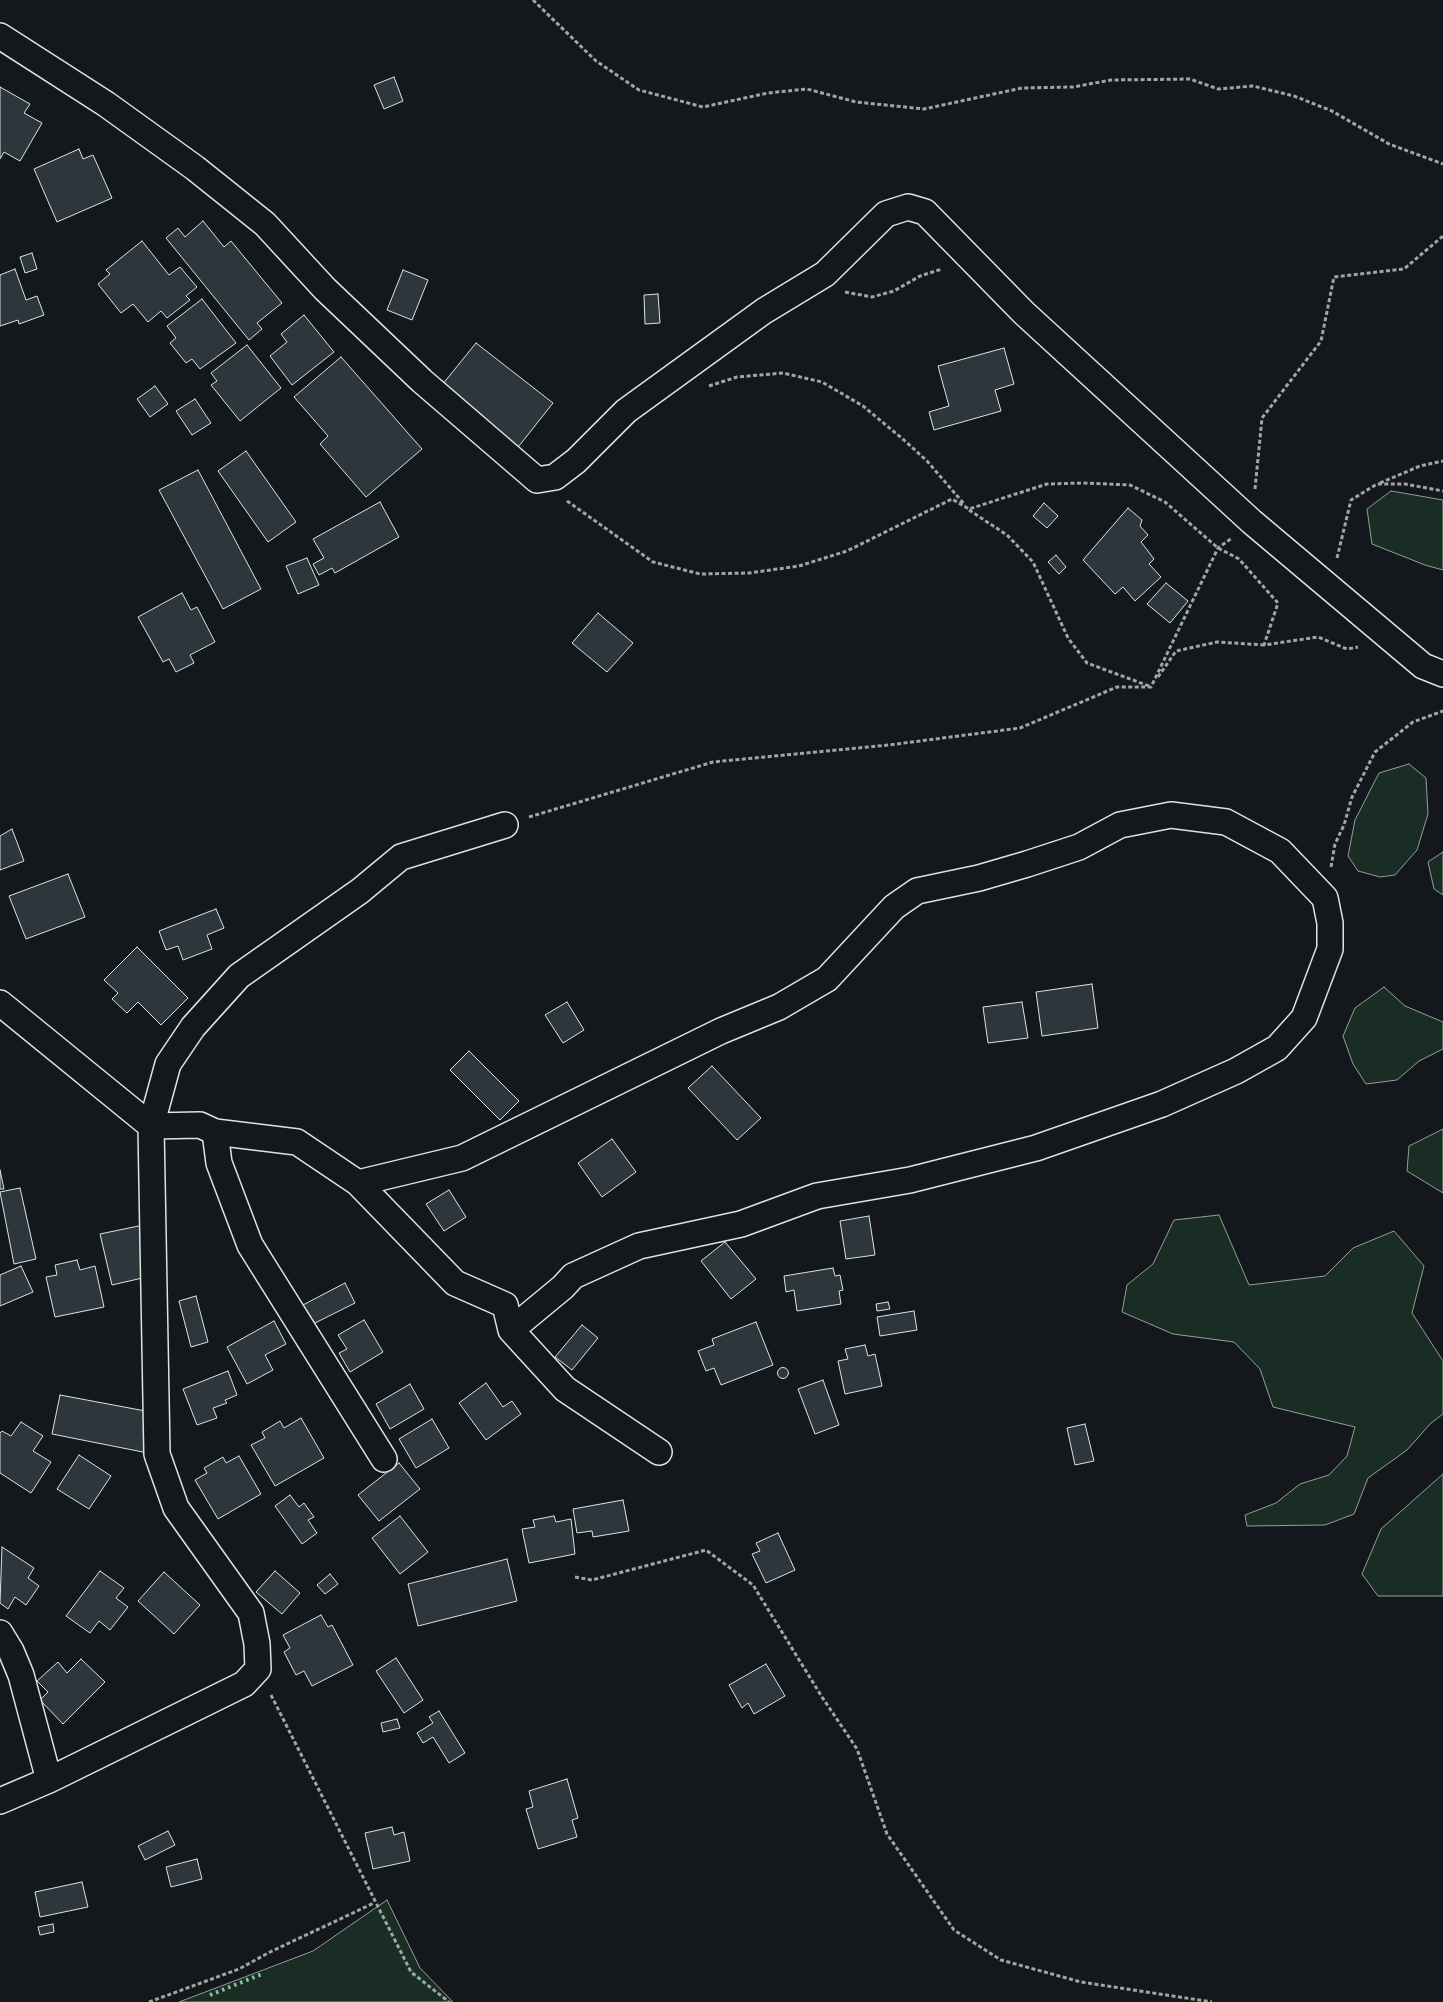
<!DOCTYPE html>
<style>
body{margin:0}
canvas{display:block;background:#14181c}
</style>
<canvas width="1443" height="2002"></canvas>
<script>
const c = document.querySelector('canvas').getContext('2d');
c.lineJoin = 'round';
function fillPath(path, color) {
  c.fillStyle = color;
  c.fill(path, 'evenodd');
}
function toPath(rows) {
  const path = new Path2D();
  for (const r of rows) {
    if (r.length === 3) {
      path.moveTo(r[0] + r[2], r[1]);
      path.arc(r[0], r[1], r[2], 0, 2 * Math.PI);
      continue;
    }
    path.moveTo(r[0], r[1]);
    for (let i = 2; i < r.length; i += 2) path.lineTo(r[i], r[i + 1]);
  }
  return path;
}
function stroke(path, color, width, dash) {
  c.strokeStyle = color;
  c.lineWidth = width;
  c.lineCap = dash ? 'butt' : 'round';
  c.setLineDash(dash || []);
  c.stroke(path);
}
const green = toPath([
 [1391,491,1443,500,1443,570,1425,565,1372,544,1367,509,1391,491],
 [1409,764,1426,778,1428,814,1417,850,1395,875,1380,877,1358,871,1348,856,1355,820,1379,773,1409,764],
 [1443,852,1443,895,1434,889,1428,862,1443,852],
 [1384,987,1405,1006,1443,1022,1443,1049,1419,1061,1397,1080,1366,1084,1353,1064,1343,1036,1355,1008,1384,987],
 [1443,1129,1443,1193,1407,1171,1409,1146,1443,1129],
 [1219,1215,1249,1285,1325,1276,1353,1248,1394,1231,1424,1266,1412,1313,1443,1361,1443,1414,1431,1423,1407,1450,1368,1478,1354,1514,1325,1525,1247,1526,1245,1515,1276,1503,1300,1484,1329,1475,1347,1456,1355,1427,1273,1407,1260,1369,1234,1342,1173,1334,1122,1312,1127,1285,1153,1264,1174,1220,1219,1215],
 [1443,1474,1443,1596,1378,1596,1362,1574,1381,1529,1443,1474],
 [387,1900,420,1968,453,2002,179,2002,313,1951,387,1900]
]);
fillPath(green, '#1a2d24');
stroke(green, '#939e99', 1);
const building = toPath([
 [394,77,403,101,384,109,374,85,394,77],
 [0,87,30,104,24,113,42,123,20,161,4,152,0,159,0,87],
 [79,149,83,159,93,155,112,198,57,222,34,169,79,149],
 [203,221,224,247,231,241,282,303,257,323,262,329,249,340,166,238,178,228,185,237,203,221],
 [142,241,169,275,180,267,197,287,186,296,190,300,167,318,161,311,148,322,133,304,121,313,98,284,110,274,106,270,142,241],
 [32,253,37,269,25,273,20,257,32,253],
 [15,269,26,300,37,296,44,315,19,324,18,320,0,326,0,275,15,269],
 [403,270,428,280,412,320,387,310,403,270],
 [658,294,660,323,645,324,644,295,658,294],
 [202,299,236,343,200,369,192,359,186,363,170,343,176,338,167,326,202,299],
 [304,315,334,352,292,385,270,356,287,342,281,334,304,315],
 [476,343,553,403,515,451,438,390,476,343],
 [247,345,281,388,240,421,211,385,217,381,211,373,247,345],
 [1004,348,1014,384,995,390,1001,411,934,430,929,412,949,406,938,366,1004,348],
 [341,357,422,449,366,497,320,444,328,436,294,397,341,357],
 [155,386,168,404,150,417,137,399,155,386],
 [195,399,211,423,192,435,176,411,195,399],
 [246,451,296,522,268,542,218,471,246,451],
 [198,470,261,589,223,609,159,490,198,470],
 [380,502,399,537,335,573,332,568,319,575,313,564,324,558,313,539,380,502],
 [1044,503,1058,516,1047,528,1033,516,1044,503],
 [1128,508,1142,520,1140,526,1148,535,1141,542,1154,559,1149,564,1161,577,1135,601,1123,587,1115,594,1083,560,1128,508],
 [1056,555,1066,567,1059,574,1048,562,1056,555],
 [307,558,319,585,298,594,286,566,307,558],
 [1166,583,1188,601,1170,623,1147,604,1166,583],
 [182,593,191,610,197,607,215,642,190,655,194,663,176,672,169,659,163,662,138,617,182,593],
 [598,613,633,643,607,672,572,643,598,613],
 [12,829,24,861,0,870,0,836,12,829],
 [68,874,85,917,26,939,9,896,68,874],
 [216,909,224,928,207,935,212,949,183,960,178,946,166,950,159,931,216,909],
 [137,947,188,998,161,1025,138,1002,127,1013,112,999,118,993,104,980,137,947],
 [1092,984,1098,1028,1042,1036,1036,992,1092,984],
 [567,1002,584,1030,563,1043,545,1015,567,1002],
 [1022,1002,1028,1038,988,1043,983,1007,1022,1002],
 [469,1051,519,1101,500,1120,450,1070,469,1051],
 [712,1066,761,1118,737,1140,688,1088,712,1066],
 [612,1139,636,1172,602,1197,578,1163,612,1139],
 [0,1170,4,1189,0,1189,0,1170],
 [20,1188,36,1259,14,1264,0,1192,20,1188],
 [449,1190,466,1217,444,1231,426,1204,449,1190],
 [869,1216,875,1255,846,1259,840,1221,869,1216],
 [153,1223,164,1273,112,1285,100,1234,153,1223],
 [725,1242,756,1279,731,1299,701,1261,725,1242],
 [77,1260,80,1270,95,1266,104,1307,55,1317,46,1277,57,1275,55,1265,77,1260],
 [21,1266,33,1292,0,1306,0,1275,21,1266],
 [833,1268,835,1276,840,1275,843,1290,839,1291,841,1304,797,1311,794,1290,786,1292,784,1276,833,1268],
 [345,1283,355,1303,311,1325,301,1306,345,1283],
 [196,1296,208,1342,191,1347,179,1301,196,1296],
 [888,1302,890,1309,877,1311,876,1304,888,1302],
 [914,1311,917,1330,880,1336,877,1317,914,1311],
 [364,1320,383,1352,350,1372,339,1353,347,1349,338,1335,364,1320],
 [274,1321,286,1344,265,1355,273,1370,247,1384,227,1347,274,1321],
 [756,1322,773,1365,721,1385,714,1368,706,1371,698,1351,714,1345,712,1339,756,1322],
 [582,1325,598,1338,572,1370,555,1357,582,1325],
 [865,1345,868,1356,875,1354,882,1386,845,1394,838,1361,848,1359,845,1349,865,1345],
 [783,1373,5.5],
 [228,1371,237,1395,225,1400,227,1403,213,1408,217,1418,197,1425,183,1389,228,1371],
 [823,1380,839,1425,815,1434,798,1389,823,1380],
 [486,1383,503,1407,512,1401,521,1414,486,1440,459,1403,486,1383],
 [410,1384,424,1409,390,1429,376,1404,410,1384],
 [60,1395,156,1413,148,1453,52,1434,60,1395],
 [301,1418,324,1458,275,1486,251,1445,265,1438,262,1432,280,1421,284,1428,301,1418],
 [432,1419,449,1448,416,1468,399,1439,432,1419],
 [21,1422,43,1436,33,1451,51,1462,31,1493,0,1473,0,1433,2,1431,11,1436,21,1422],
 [1085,1424,1094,1461,1075,1465,1067,1428,1085,1424],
 [79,1455,111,1476,89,1509,57,1489,79,1455],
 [239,1456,261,1494,218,1519,195,1480,207,1473,204,1468,223,1457,226,1463,239,1456],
 [399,1463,420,1489,379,1521,358,1495,399,1463],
 [290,1495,299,1507,304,1503,314,1517,308,1520,317,1533,302,1544,275,1506,290,1495],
 [623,1500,629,1531,593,1537,592,1531,577,1533,573,1509,623,1500],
 [400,1516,428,1552,400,1574,372,1538,400,1516],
 [554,1516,556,1522,571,1519,575,1554,529,1563,522,1529,535,1527,533,1520,554,1516],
 [778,1533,795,1570,766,1583,752,1554,760,1551,756,1543,778,1533],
 [2,1547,34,1568,28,1578,39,1586,26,1605,15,1597,8,1609,0,1603,2,1547],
 [507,1559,517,1601,418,1626,408,1584,507,1559],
 [100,1571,124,1588,116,1598,128,1607,110,1630,99,1621,90,1633,66,1616,100,1571],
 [275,1571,300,1593,282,1614,256,1592,275,1571],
 [164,1572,200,1605,174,1634,138,1601,164,1572],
 [330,1574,338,1584,325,1594,317,1585,330,1574],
 [321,1615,328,1627,332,1625,353,1665,312,1686,304,1671,296,1675,284,1652,290,1648,283,1635,321,1615],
 [396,1658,423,1700,404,1713,376,1671,396,1658],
 [81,1659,105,1682,63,1724,40,1700,48,1692,37,1681,58,1662,67,1673,81,1659],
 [766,1664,785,1696,754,1714,748,1703,742,1708,729,1685,766,1664],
 [439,1711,465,1753,449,1763,433,1737,423,1743,417,1733,433,1723,429,1717,439,1711],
 [397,1719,400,1728,383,1732,381,1723,397,1719],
 [567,1779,578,1818,572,1820,577,1837,538,1849,526,1809,533,1807,529,1791,567,1779],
 [392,1827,394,1835,404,1832,410,1861,373,1869,365,1833,392,1827],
 [168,1831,175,1845,145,1860,138,1846,168,1831],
 [197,1859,202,1879,171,1887,166,1867,197,1859],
 [82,1882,88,1907,40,1917,35,1892,82,1882],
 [53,1924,54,1932,40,1935,38,1927,53,1924]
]);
fillPath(building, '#2c363c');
stroke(building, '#d8e6dc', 1);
const minor = toPath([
 [0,36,106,104,195,168,265,224,325,289,422,381,537,480,555,477,576,461,626,411,764,311,825,274,886,214,908,207,925,212,1024,313,1252,522,1423,666,1443,674],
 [505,825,401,857,360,891,239,976,193,1027,168,1064,151,1126,200,1125,215,1132,297,1142,358,1183,462,1158,721,1031,779,1007,827,979,894,907,917,891,979,878,1027,864,1079,847,1120,825,1171,815,1226,822,1280,851,1325,898,1330,923,1330,949,1304,1018,1277,1048,1236,1071,1162,1104,1036,1148,910,1180,817,1196,741,1224,639,1246,573,1276,563,1287,511,1330],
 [0,1003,151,1126,157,1454,176,1508,251,1613,257,1644,258,1669,244,1684,49,1780,0,1801],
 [215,1132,219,1163,250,1245,384,1459],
 [358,1183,455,1283,505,1305,511,1330,565,1389,659,1452],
 [0,1633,11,1651,21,1675,49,1780]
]);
stroke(minor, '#d8e6dc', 28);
stroke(toPath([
 [533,0,596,61,639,90,703,107,768,93,807,89,856,102,924,109,1022,88,1073,87,1111,80,1190,79,1218,89,1253,86,1294,96,1332,111,1389,144,1443,164],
 [845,292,872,297,894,291,920,276,942,269],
 [709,386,737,377,783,373,822,382,863,406,904,440,927,461,965,505],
 [1380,483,1420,466,1443,461],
 [1255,489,1262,418,1321,341,1334,277,1404,269,1443,236],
 [567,501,653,562,700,574,749,573,799,566,847,551,952,499,969,509,1047,484,1083,483,1130,485,1165,502,1218,548,1239,559,1278,603,1264,645,1318,637,1347,649,1358,647],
 [969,510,1007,535,1033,562,1068,638,1087,663,1149,686],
 [1337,558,1351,500,1377,484,1405,484,1443,491],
 [1158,677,1176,651,1217,642,1264,645],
 [529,817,713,762,889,745,1020,728,1117,687,1151,687,1218,548,1232,538],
 [1331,867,1335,844,1344,825,1352,797,1375,752,1413,722,1443,711],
 [575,1577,592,1580,706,1550,753,1585,822,1697,857,1749,887,1834,954,1930,1001,1960,1081,1982,1212,2002],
 [271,1695,411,1972,449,2002],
 [149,2002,239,1969,270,1952,374,1903]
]), '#9da8a2', 3, [4, 2.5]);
stroke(minor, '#14181c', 25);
stroke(toPath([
 [210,1995,262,1974]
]), '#8ac095', 4, [2.5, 4]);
</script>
